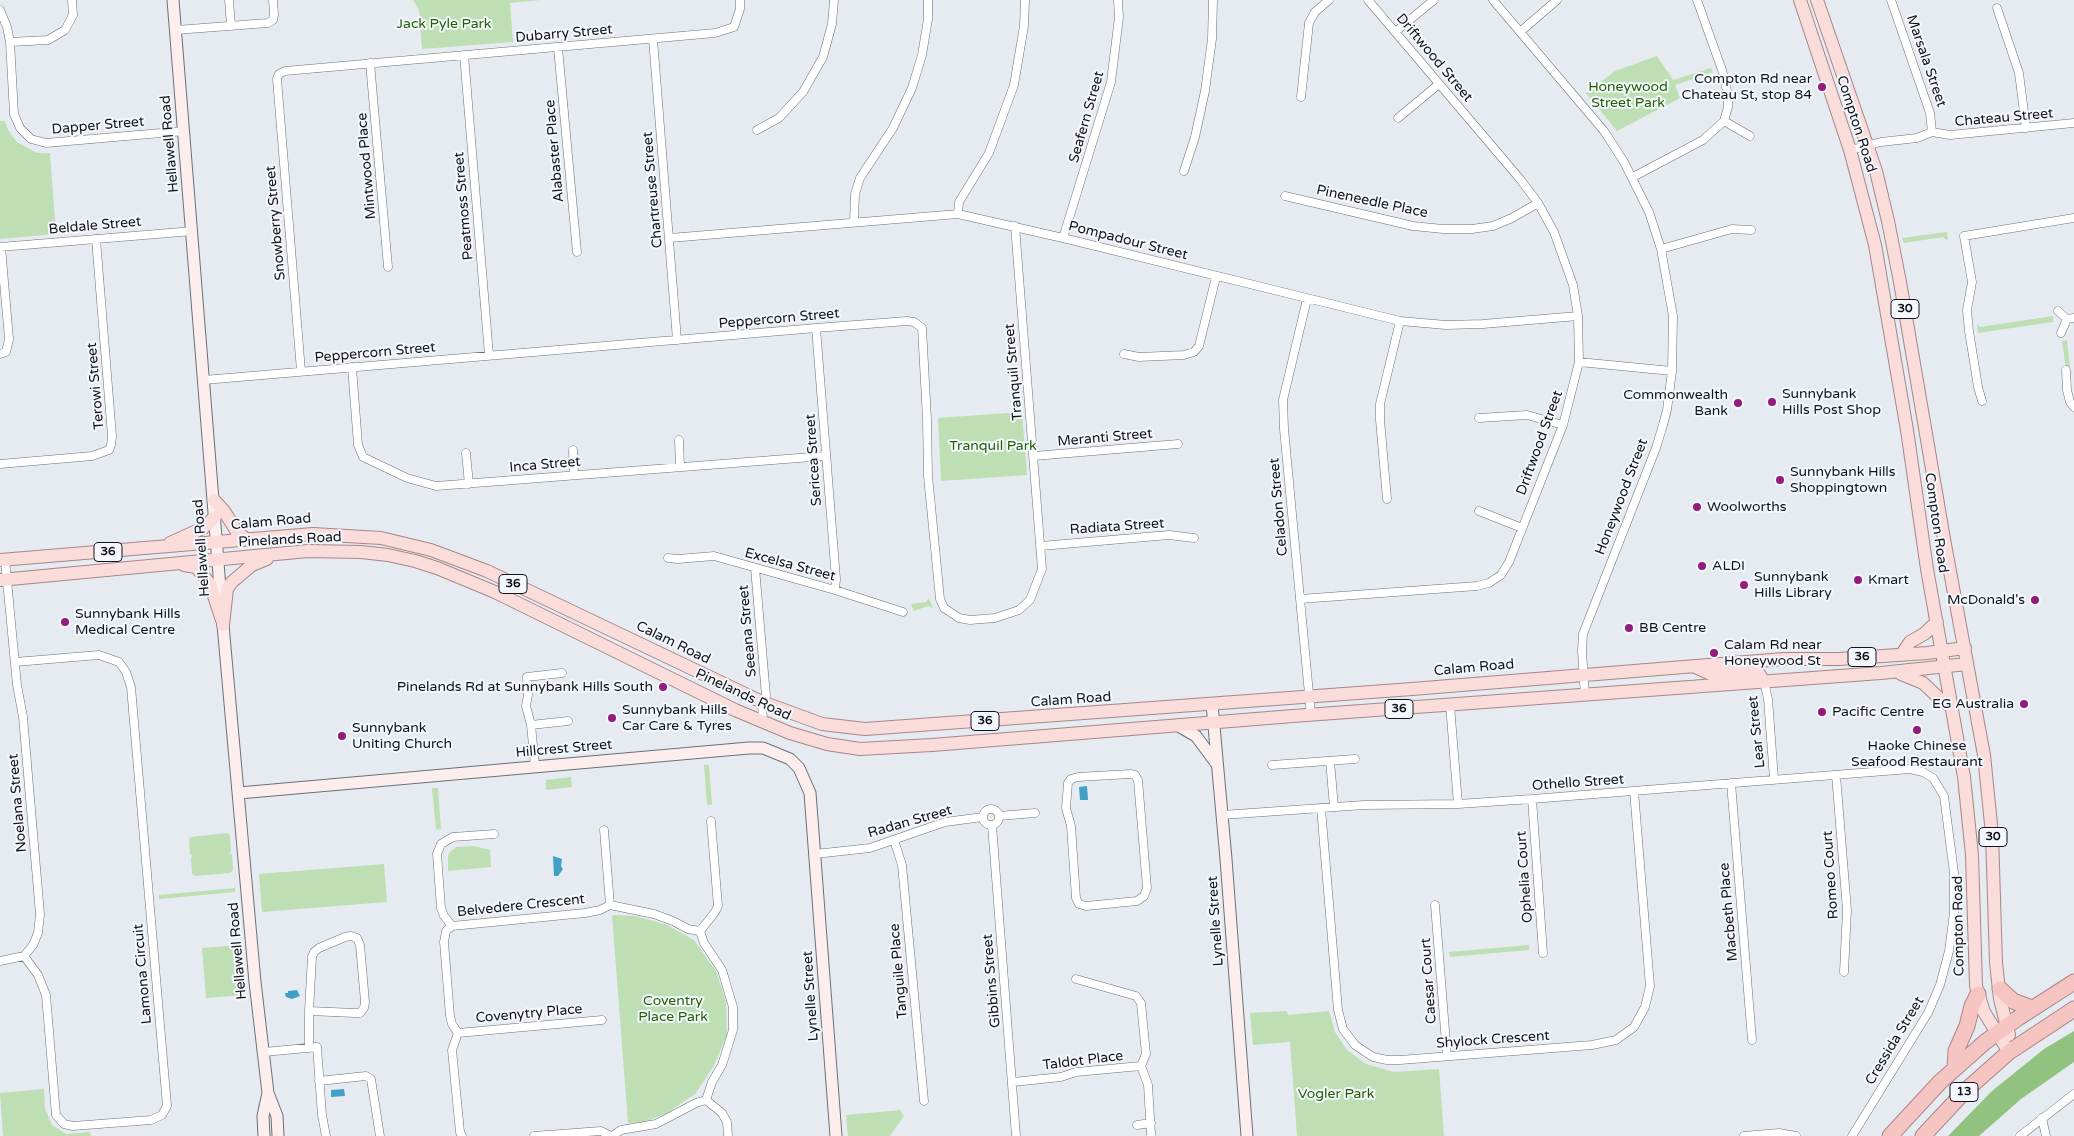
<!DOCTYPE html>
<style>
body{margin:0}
canvas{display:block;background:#e6ebf2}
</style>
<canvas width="2074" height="1136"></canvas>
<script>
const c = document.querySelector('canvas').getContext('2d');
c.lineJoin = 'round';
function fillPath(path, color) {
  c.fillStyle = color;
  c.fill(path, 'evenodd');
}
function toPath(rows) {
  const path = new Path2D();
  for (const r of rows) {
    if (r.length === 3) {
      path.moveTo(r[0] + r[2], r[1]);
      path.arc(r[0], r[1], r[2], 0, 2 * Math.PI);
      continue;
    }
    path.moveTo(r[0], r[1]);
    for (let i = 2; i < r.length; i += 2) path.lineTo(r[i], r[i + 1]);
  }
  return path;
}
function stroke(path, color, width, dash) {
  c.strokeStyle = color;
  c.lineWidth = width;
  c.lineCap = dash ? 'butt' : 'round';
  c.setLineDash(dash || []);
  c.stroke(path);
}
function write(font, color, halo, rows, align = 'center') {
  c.font = font + ' "Varela Round",sans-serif';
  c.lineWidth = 4;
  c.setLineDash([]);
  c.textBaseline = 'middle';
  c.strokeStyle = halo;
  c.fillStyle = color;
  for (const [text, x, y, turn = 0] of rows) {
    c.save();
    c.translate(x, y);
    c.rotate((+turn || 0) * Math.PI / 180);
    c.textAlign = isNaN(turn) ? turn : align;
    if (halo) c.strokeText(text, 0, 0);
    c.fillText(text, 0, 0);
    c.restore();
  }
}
fillPath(toPath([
 [413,0,541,0,510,3,513,42,422,49,419,10],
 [1657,56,1673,80,1711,68,1713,72,1675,85,1680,98,1617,131,1586,93,1615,71],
 [0,121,5,121,8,130,17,142,37,153,50,153,56,234,0,239],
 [1947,232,1948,241,1943,237,1904,243,1902,238],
 [2053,316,2053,322,1978,333,1977,324,1980,327],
 [2067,340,2070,368,2066,369,2062,341],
 [1022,412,1027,475,941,481,938,418],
 [929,598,933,608,928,606,914,611,911,604,926,602],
 [704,765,709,765,712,805,707,805],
 [571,777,572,787,546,790,546,780],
 [432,788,438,788,441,829,436,830],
 [227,833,230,835,231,851,229,853,232,855,233,870,230,873,195,876,192,874,191,859,192,856,190,854,189,839,191,837],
 [473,846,490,850,491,867,448,871,448,855,450,852,456,847],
 [384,864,387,902,262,912,259,874],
 [235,888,235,892,159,899,159,895],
 [612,915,636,916,667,925,694,940,716,971,726,1001,727,1035,713,1067,695,1094,667,1113,645,1122,628,1123],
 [240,945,244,995,206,998,202,948],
 [1529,945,1529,950,1450,957,1449,952],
 [1287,1011,1288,1015,1329,1011,1335,1032,1347,1050,1366,1064,1394,1072,1439,1069,1444,1136,1297,1136,1290,1042,1253,1045,1250,1013],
 [44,1089,45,1109,52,1125,66,1134,90,1132,91,1136,3,1136,0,1093],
 [900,1110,904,1116,890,1136,848,1136,846,1115]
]), '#bedfb3');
fillPath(toPath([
 [2074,1031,2074,1062,2021,1099,1979,1136,1948,1136,1992,1091,2044,1049]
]), '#91c280');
fillPath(toPath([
 [1087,786,1088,800,1080,800,1079,787],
 [553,856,562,859,561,866,563,869,558,876,554,876],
 [297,990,300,996,292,999,286,997,285,993,288,993,288,991],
 [344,1089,345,1096,331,1097,331,1090]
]), '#40a0c6');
const street = toPath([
 [229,0,231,26],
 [1493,0,1604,131,1624,162,1649,212,1661,249,1673,316,1672,371,1667,410,1663,425,1656,448,1583,634,1582,651,1585,696],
 [1891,0,1930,113,1932,132],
 [1997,8,2019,73,2026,128],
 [0,10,7,27,10,42,14,114,20,128,31,139,46,143,184,131],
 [176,30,268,23,273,20,274,15,273,0],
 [1395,32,1434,0],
 [1520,32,1557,0],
 [653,39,677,340],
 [10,42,48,40,65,30,73,15,72,0],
 [558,48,577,252],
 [464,55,489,355],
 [370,63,388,267],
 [1301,97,1309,23,1315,12,1329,0],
 [1398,118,1439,84],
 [1724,121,1750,136],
 [757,130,779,118,803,92,823,57,832,24,834,0],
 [1850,150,1881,142,1917,138,1932,132,1950,135,2074,123],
 [1184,171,1195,137,1205,91,1212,39,1213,0],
 [1633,177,1703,140,1724,121,1728,107,1728,95,1722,70,1697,0],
 [1285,196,1413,226,1443,229,1472,229,1493,226,1512,218,1538,203],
 [958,214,959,202,989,153,1014,85,1024,26,1025,0],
 [854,222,855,194,860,178,893,128,912,88,922,55,928,19,928,0],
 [670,238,958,214,1063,238,1400,321,1446,325,1483,324,1578,316],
 [1063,238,1111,82,1119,17,1118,0],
 [0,247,193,231],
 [1661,249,1732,229,1751,230],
 [1307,299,1283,400,1284,429,1311,715],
 [2058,311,2067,319,2074,318],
 [816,328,836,579,835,590],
 [2061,333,2067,319],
 [0,354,6,352,9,339,1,247],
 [1124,354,1139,357,1184,355,1194,352,1199,346,1216,277],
 [1579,362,1672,371],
 [352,367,358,445,363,457,407,478,436,486,825,456],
 [2066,370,2067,390,2070,402,2074,407],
 [301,371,277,79,279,74,285,71,715,33,734,27,740,9,740,0],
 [204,380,816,328,907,321,914,322,922,328,927,419,928,476,940,599,944,608,959,618,970,620,995,618,1019,610,1030,600,1042,569,1015,226],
 [1982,401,1978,387,1969,331,1967,310,1972,282,1964,236,2074,218],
 [1479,418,1527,415,1563,425],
 [679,440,680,467],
 [573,450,574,475],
 [466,453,469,484],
 [1034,456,1178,444],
 [0,464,92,456,109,450,111,445,112,436,96,239],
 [1387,499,1380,420,1380,404,1400,321],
 [1479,511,1522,528],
 [1041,546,1169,535,1194,538],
 [668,558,678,559,714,556,835,590,903,612],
 [755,568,766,696,762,702,763,721],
 [1300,599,1477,586,1489,583,1501,575,1509,562,1563,425,1579,362,1578,316,1573,285,1554,232,1538,203,1520,179,1368,0],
 [15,662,99,655,119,662,126,672,131,687,167,1106,162,1115,151,1120,73,1126,64,1124,56,1115,46,995,38,975,24,956],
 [1764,682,1768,699,1774,779],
 [1450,705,1458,804],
 [531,725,568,721],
 [1330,761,1334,807],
 [1272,765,1355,759],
 [535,766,531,725,526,706,528,695,527,677,562,673],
 [1130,774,1135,775,1138,780,1147,888,1144,896,1137,901,1086,906,1079,904,1076,898,1071,826,1066,808,1068,783,1071,779,1078,777,1130,774],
 [1836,775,1847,910,1844,972],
 [1731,783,1752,1040],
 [1532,799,1543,953],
 [1321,808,1338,1010,1343,1029,1355,1045,1373,1057,1387,1060,1400,1060,1592,1045,1616,1040,1634,1027,1645,1007,1650,986,1634,791],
 [991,817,8],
 [1222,815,1364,805,1458,804,1532,799,1910,769,1923,772,1933,778,1944,796,1954,873,1954,912,1949,951,1940,985,1928,1013,1852,1136],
 [999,816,1035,813],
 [992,825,1016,1136],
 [604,830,610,905],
 [894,840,902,865,924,1101],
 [815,854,870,848,945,822,983,817],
 [1435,905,1447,1056],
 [452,926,444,916,441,908,437,854,441,844,453,837,494,834],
 [700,931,715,912,718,906,711,821],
 [0,961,24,956,33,945,38,933,40,914,23,717,17,685,5,560],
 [458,1033,452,1024,450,1016,444,942,446,931,452,926,585,913,600,910,610,905,654,914,673,921,688,929,700,931,704,943,722,970,733,1007,733,1030,722,1065,712,1082,706,1100,696,1103,656,1124,621,1130,612,1136],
 [458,1033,602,1020],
 [458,1033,452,1050,460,1132,462,1136],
 [309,1048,309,1011,312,957,314,952,319,948,345,937,351,936,357,938,360,945,365,1002,364,1008,360,1013,355,1013,309,1011],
 [264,1052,317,1047,322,1115,326,1136],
 [1141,1066,1148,1085,1151,1134],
 [319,1081,366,1076,371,1079,380,1136],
 [1013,1082,1061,1077,1076,1072,1141,1066,1146,1054,1141,1003,1136,996,1076,979],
 [706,1100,722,1113,727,1122,728,1136],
 [2042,1118,2046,1136],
 [1137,1125,1151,1123],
 [534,1136,601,1131,611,1136],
 [1744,1136,1779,1133,1796,1136],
 [2020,1136,2074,1094]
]);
const secondary = toPath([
 [173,0,223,625,255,982,268,1093,277,1116,278,1136],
 [1212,704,1226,859,1247,1136],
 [1177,725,1196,736,1216,763],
 [239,793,749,748,763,748,790,759,799,768,810,793,836,1136],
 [264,1136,263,1116,268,1093]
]);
const primary = toPath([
 [1800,0,1850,150,1875,245,1907,430,1927,569,1964,777,1972,855,1976,986,1984,1012,2009,1052],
 [1817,0,1876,171,1888,221,1900,282,1944,539,1984,755,1992,834,1996,963,2000,999,2009,1035],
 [214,500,224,511,237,532,246,539],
 [170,543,203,528,215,517],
 [0,560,313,534,381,538,431,550,487,571,762,702,822,724,865,729,1412,689,1733,663,1784,659,1839,659,1927,653,1965,648],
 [184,565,196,567,210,584,222,620],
 [0,580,308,551,361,552,388,555,415,561,437,568,495,592,735,710,790,733,827,744,860,749,932,745,1293,716,1881,673,1967,664],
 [223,625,227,589,232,582,252,565,267,559],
 [1902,654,1910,642,1924,634,1937,622],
 [1693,666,1711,674,1758,672,1764,682],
 [1901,674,1923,683,1940,699,1952,707]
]);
const highway = toPath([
 [2000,989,2013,1001,2032,1008],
 [1955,1068,1956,1051,1967,1026,1972,1006,1978,994],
 [1890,1136,1940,1082,1985,1042,2018,1018,2074,982],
 [1923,1136,1964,1092,2009,1052,2074,1009]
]);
stroke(street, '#6b6f76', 9);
stroke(secondary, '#6b6f76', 13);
stroke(primary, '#a78786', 14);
stroke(highway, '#a78786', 17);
stroke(street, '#fff', 8);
stroke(secondary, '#fceeed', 11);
stroke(primary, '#fadcda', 12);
stroke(highway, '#f6c5c2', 15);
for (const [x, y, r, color] of [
 [1822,87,5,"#911c7b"],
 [1772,402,5,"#911c7b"],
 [1738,403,5,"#911c7b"],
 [1780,480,5,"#911c7b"],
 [1697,507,5,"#911c7b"],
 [1702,566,5,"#911c7b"],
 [1858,580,5,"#911c7b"],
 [1744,585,5,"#911c7b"],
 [2035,600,5,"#911c7b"],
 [65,622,5,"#911c7b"],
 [1629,628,5,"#911c7b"],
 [1714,653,5,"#911c7b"],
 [663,687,5,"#911c7b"],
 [2024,704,5,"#911c7b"],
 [1822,712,5,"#911c7b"],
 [612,718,5,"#911c7b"],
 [1917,730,5,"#911c7b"],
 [342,736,5,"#911c7b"]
]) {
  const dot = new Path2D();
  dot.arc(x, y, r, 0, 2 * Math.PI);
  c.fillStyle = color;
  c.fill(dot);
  stroke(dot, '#f4f8fe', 2);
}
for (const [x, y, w] of [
 [1905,309,28],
 [108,552,28],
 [513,584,28],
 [1862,657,28],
 [1399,709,28],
 [985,721,28],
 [1993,837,28],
 [1964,1092,28]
]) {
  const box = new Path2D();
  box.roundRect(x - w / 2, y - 9.5, w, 19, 4);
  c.fillStyle = '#f4f8fe';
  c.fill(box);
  stroke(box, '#131417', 1);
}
write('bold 12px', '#131417', null, [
 ["30",1905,309],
 ["36",108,552],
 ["36",513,584],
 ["36",1862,657],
 ["36",1399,709],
 ["36",985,721],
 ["30",1993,837],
 ["13",1964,1092]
]);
write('14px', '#246100', '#f4f8fe', [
 ["Jack Pyle Park",444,24],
 ["Honeywood",1628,87],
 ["Street Park",1628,103],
 ["Tranquil Park",993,446],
 ["Coventry",673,1001],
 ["Place Park",673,1017],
 ["Vogler Park",1336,1094]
]);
write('14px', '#131417', '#f4f8fe', [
 ["Dubarry Street",564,34,-5],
 ["Driftwood Street",1434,58,50],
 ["Marsala Street",1926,61,71],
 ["Seafern Street",1087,117,-74],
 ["Chateau Street",2004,118,-5],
 ["Compton Road",1856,124,72],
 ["Dapper Street",98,126,-5],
 ["Hellawell Road",170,144,-95],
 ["Alabaster Place",555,151,-95],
 ["Mintwood Place",367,166,-95],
 ["Chartreuse Street",653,190,-95],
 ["Pineneedle Place",1372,202,12],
 ["Peatmoss Street",464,206,-95],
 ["Snowberry Street",276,223,-95],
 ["Beldale Street",95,226,-5],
 ["Pompadour Street",1128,241,14],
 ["Peppercorn Street",779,319,-5],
 ["Peppercorn Street",375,353,-5],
 ["Tranquil Street",1014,372,-95],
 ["Terowi Street",96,386,-95],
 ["Meranti Street",1105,438,-5],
 ["Driftwood Street",1540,443,-70],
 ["Sericea Street",814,460,-94],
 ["Inca Street",545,465,-5],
 ["Honeywood Street",1622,497,-69],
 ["Celadon Street",1279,507,-95],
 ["Calam Road",271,522,-5],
 ["Compton Road",1936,523,82],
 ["Radiata Street",1117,527,-4],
 ["Pinelands Road",290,540,-3],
 ["Hellawell Road",202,548,-94],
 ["Excelsa Street",790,565,15],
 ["Seeana Street",748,631,-95],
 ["Calam Road",673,643,26],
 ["Calam Road",1474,668,-5],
 ["Pinelands Road",743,695,25],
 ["Calam Road",1071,700,-4],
 ["Lear Street",1757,732,-96],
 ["Hillcrest Street",564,749,-5],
 ["Othello Street",1578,783,-4],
 ["Noelana Street",18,803,-95],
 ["Radan Street",910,822,-16],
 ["Romeo Court",1831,875,-94],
 ["Ophelia Court",1525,877,-94],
 ["Belvedere Crescent",521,906,-6],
 ["Macbeth Place",1729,912,-95],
 ["Lynelle Street",1216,921,-94],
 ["Compton Road",1959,926,-91],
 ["Hellawell Road",238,951,-95],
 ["Tanguile Place",899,971,-95],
 ["Lamona Circuit",143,974,-95],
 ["Gibbins Street",992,981,-95],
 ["Caesar Court",1429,981,-94],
 ["Lynelle Street",811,996,-94],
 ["Covenytry Place",529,1014,-5],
 ["Shylock Crescent",1493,1040,-4],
 ["Cressida Street",1895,1041,-59],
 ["Taldot Place",1083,1061,-7]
]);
write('14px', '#131417', '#f4f8fe', [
 ["Compton Rd near",1812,79,"right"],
 ["Chateau St, stop 84",1812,95,"right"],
 ["Sunnybank",1782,394],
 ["Hills Post Shop",1782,410],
 ["Commonwealth",1728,395,"right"],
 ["Bank",1728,411,"right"],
 ["Sunnybank Hills",1790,472],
 ["Shoppingtown",1790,488],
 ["Woolworths",1707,507],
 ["ALDI",1712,566],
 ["Sunnybank",1754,577],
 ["Hills Library",1754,593],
 ["Kmart",1868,580],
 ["McDonald's",2025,600,"right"],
 ["Sunnybank Hills",75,614],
 ["Medical Centre",75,630],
 ["BB Centre",1639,628],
 ["Calam Rd near",1724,645],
 ["Honeywood St",1724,661],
 ["Pinelands Rd at Sunnybank Hills South",653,687,"right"],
 ["EG Australia",2014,704,"right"],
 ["Sunnybank Hills",622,710],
 ["Car Care & Tyres",622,726],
 ["Pacific Centre",1832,712],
 ["Sunnybank",352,728],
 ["Uniting Church",352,744],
 ["Haoke Chinese",1917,746,"center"],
 ["Seafood Restaurant",1917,762,"center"]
], 'left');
</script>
